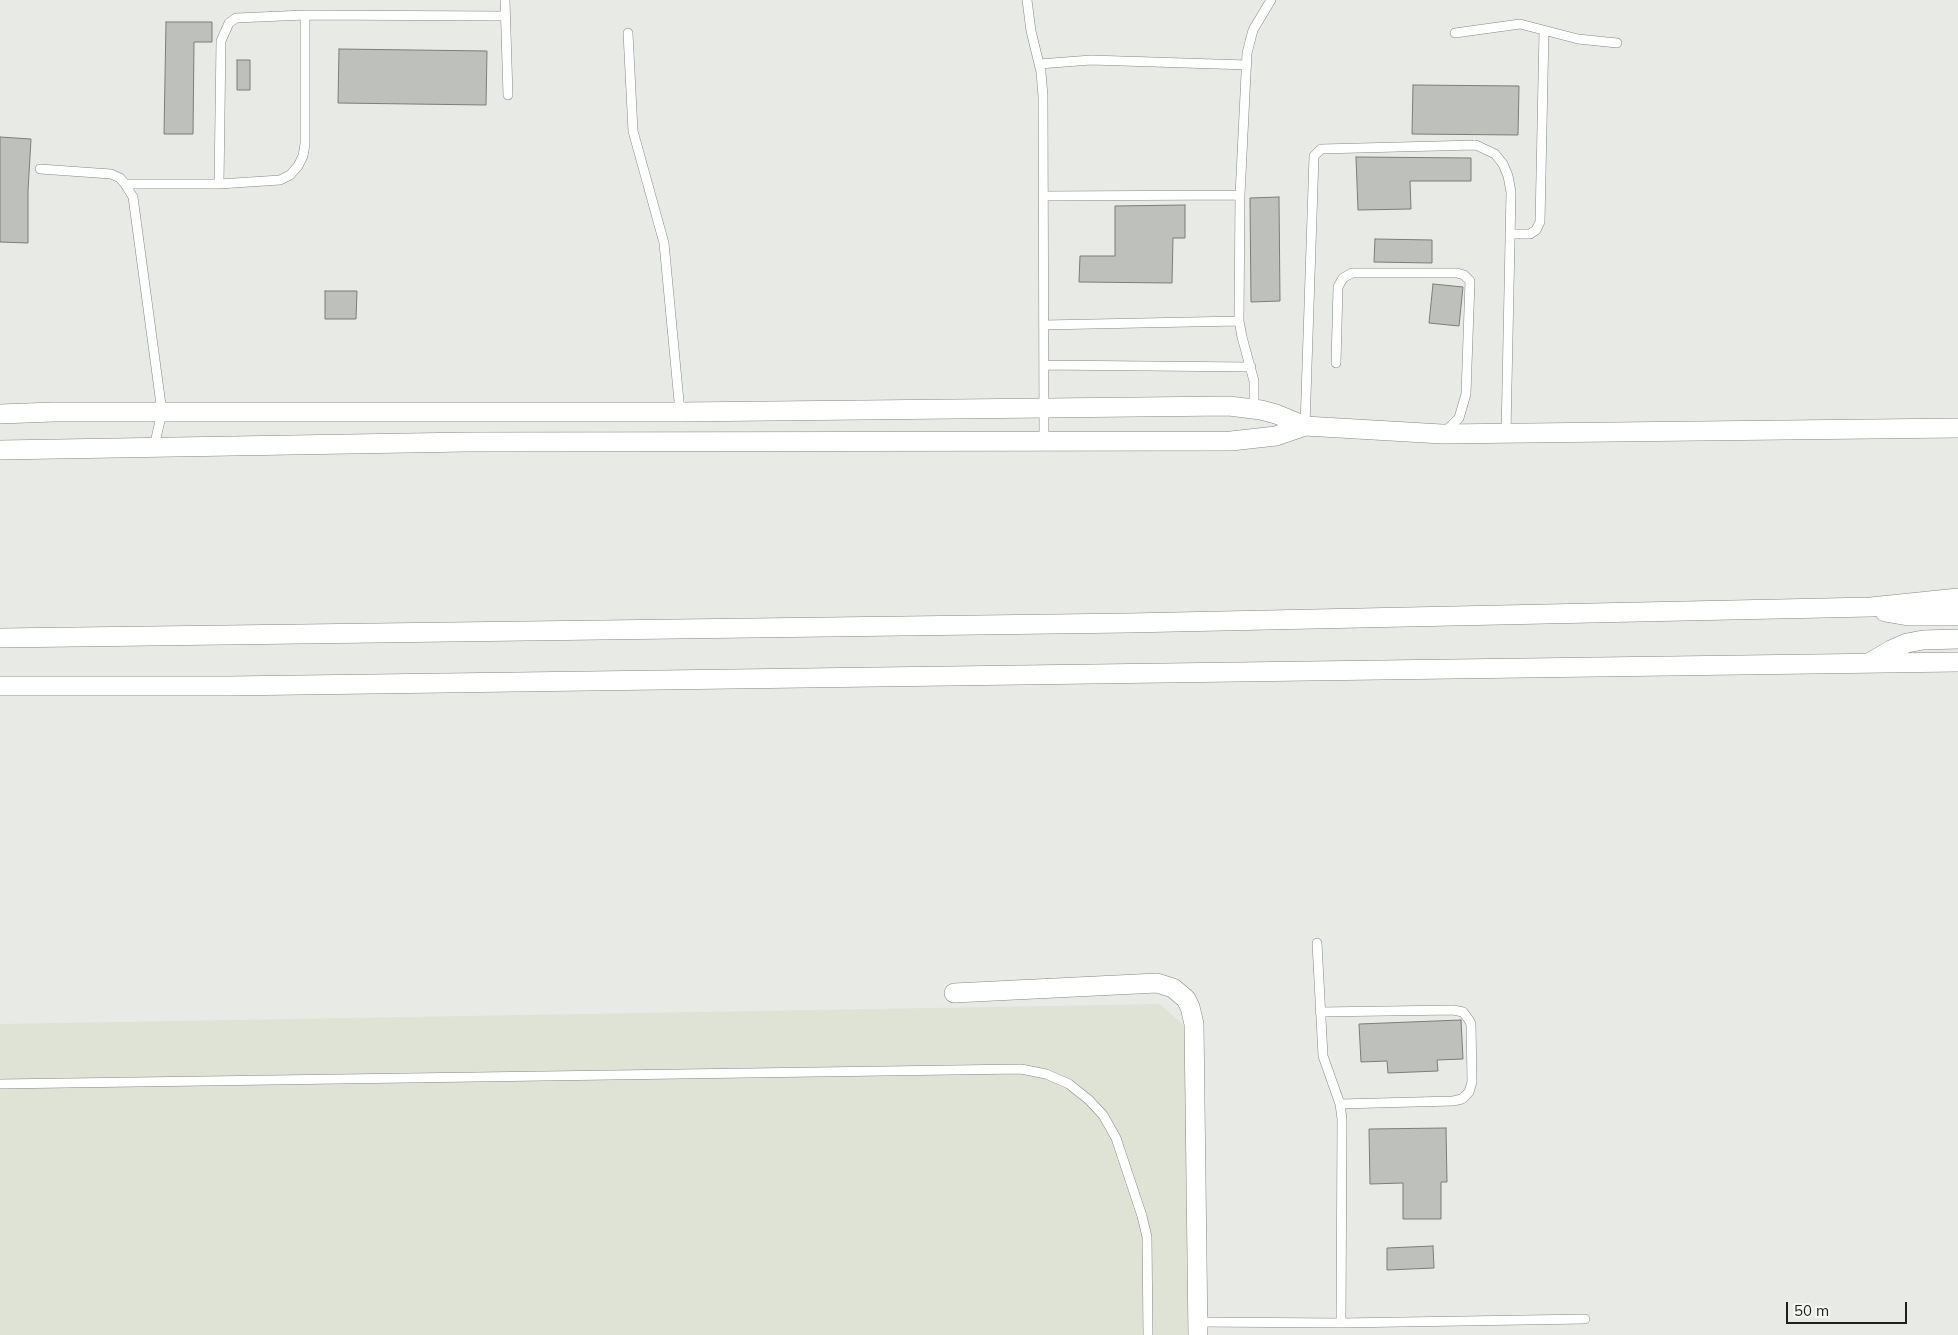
<!DOCTYPE html>
<style>
body{margin:0}
#map{position:relative;width:1958px;height:1335px;overflow:hidden;background:#e8eae5;font-family:Mulish,sans-serif}
canvas{display:block}
.scale{position:absolute;left:1786px;top:1302px;width:121px;height:22px;box-sizing:border-box;border:2px solid #1f201e;border-top:0;padding-left:6px;font-size:15px;line-height:18px;white-space:nowrap;color:#1f201e;-webkit-text-stroke:4px #f5f7f2;paint-order:stroke}
</style>
<div id="map">
<canvas width="1958" height="1335"></canvas>
<div class="scale">50 m</div>
</div>
<script>
const c = document.querySelector('canvas').getContext('2d');
c.lineJoin = 'round';
function fillPath(path, color) {
  c.fillStyle = color;
  c.fill(path, 'evenodd');
}
function toPath(rows) {
  const path = new Path2D();
  for (const r of rows) {
    path.moveTo(r[0], r[1]);
    for (let i = 2; i < r.length; i += 2) path.lineTo(r[i], r[i + 1]);
  }
  return path;
}
function stroke(path, color, width, dash) {
  c.strokeStyle = color;
  c.lineWidth = width;
  c.lineCap = dash ? 'butt' : 'round';
  c.setLineDash(dash || []);
  c.stroke(path);
}
fillPath(toPath([
 [1160,1004,1189,1030,1192,1335,0,1335,0,1024]
]), '#dee3d6');
const building = toPath([
 [166,22,212,22,212,42,194,42,193,134,164,134,166,22],
 [339,49,487,51,486,105,338,103,339,49],
 [237,60,250,60,250,90,237,90,237,60],
 [1413,85,1519,86,1518,135,1412,134,1413,85],
 [0,137,31,139,28,191,28,243,0,242,0,137],
 [1356,157,1471,158,1471,181,1410,181,1411,209,1358,210,1356,157],
 [1279,197,1280,301,1251,302,1250,198,1279,197],
 [1185,205,1185,238,1173,238,1172,283,1079,282,1080,256,1115,256,1115,206,1185,205],
 [1375,239,1432,240,1432,263,1374,262,1375,239],
 [1433,284,1463,287,1459,326,1429,323,1433,284],
 [325,291,357,291,356,319,325,319,325,291],
 [1461,1020,1463,1059,1437,1060,1438,1071,1388,1073,1387,1061,1361,1062,1359,1024,1461,1020],
 [1446,1128,1447,1182,1441,1182,1441,1219,1403,1219,1403,1183,1370,1184,1369,1129,1446,1128],
 [1433,1246,1434,1268,1387,1270,1387,1248,1433,1246]
]);
fillPath(building, '#bec0bb');
stroke(building, '#7c7d78', 1);
const lane = toPath([
 [505,0,508,95],
 [1027,0,1031,31,1041,72,1043,96,1044,440],
 [628,33,633,131,664,243,680,412],
 [1455,33,1520,24,1578,39,1617,43],
 [1039,64,1091,60,1247,65],
 [40,169,111,174,120,178,125,184,133,197,162,412,154,447],
 [125,184,219,184,280,180,290,175,298,166,303,156,305,144,305,15],
 [219,184,221,41,229,23,236,18,305,15,505,16],
 [1043,196,1240,195],
 [1510,234,1530,234,1536,230,1540,222,1544,31],
 [1044,325,1239,321],
 [1336,363,1338,287,1343,278,1352,273,1457,273,1464,275,1470,281,1466,394,1459,418,1444,433],
 [1044,365,1251,367],
 [1254,408,1254,381,1242,337,1239,321,1240,195,1247,53,1253,30,1271,0],
 [1305,426,1314,156,1321,149,1476,145,1495,154,1503,164,1508,176,1511,192,1506,434],
 [1317,943,1323,1056,1340,1104,1342,1119,1341,1323],
 [1320,1012,1453,1010,1463,1012,1469,1020,1471,1024,1472,1082,1469,1092,1462,1099,1453,1101,1340,1104],
 [0,1084,1021,1069,1046,1074,1069,1084,1089,1100,1103,1115,1116,1138,1142,1216,1147,1237,1148,1335],
 [1198,1322,1341,1323,1585,1319]
]);
const street = toPath([
 [0,414,53,412,680,412,1229,406,1261,410,1276,414,1305,426,1442,434,1958,428],
 [0,450,467,442,1231,441,1276,436,1305,426],
 [1885,612,1908,616,1958,616],
 [0,638,1129,623,1871,607,1958,598],
 [1869,663,1891,650,1907,643,1923,640,1958,639],
 [0,686,229,686,1958,662],
 [954,993,1157,983,1173,988,1186,999,1190,1007,1194,1024,1198,1335]
]);
stroke(lane, '#868883', 10);
stroke(street, '#868883', 20);
stroke(lane, '#fff', 9);
stroke(street, '#fff', 19);
</script>
